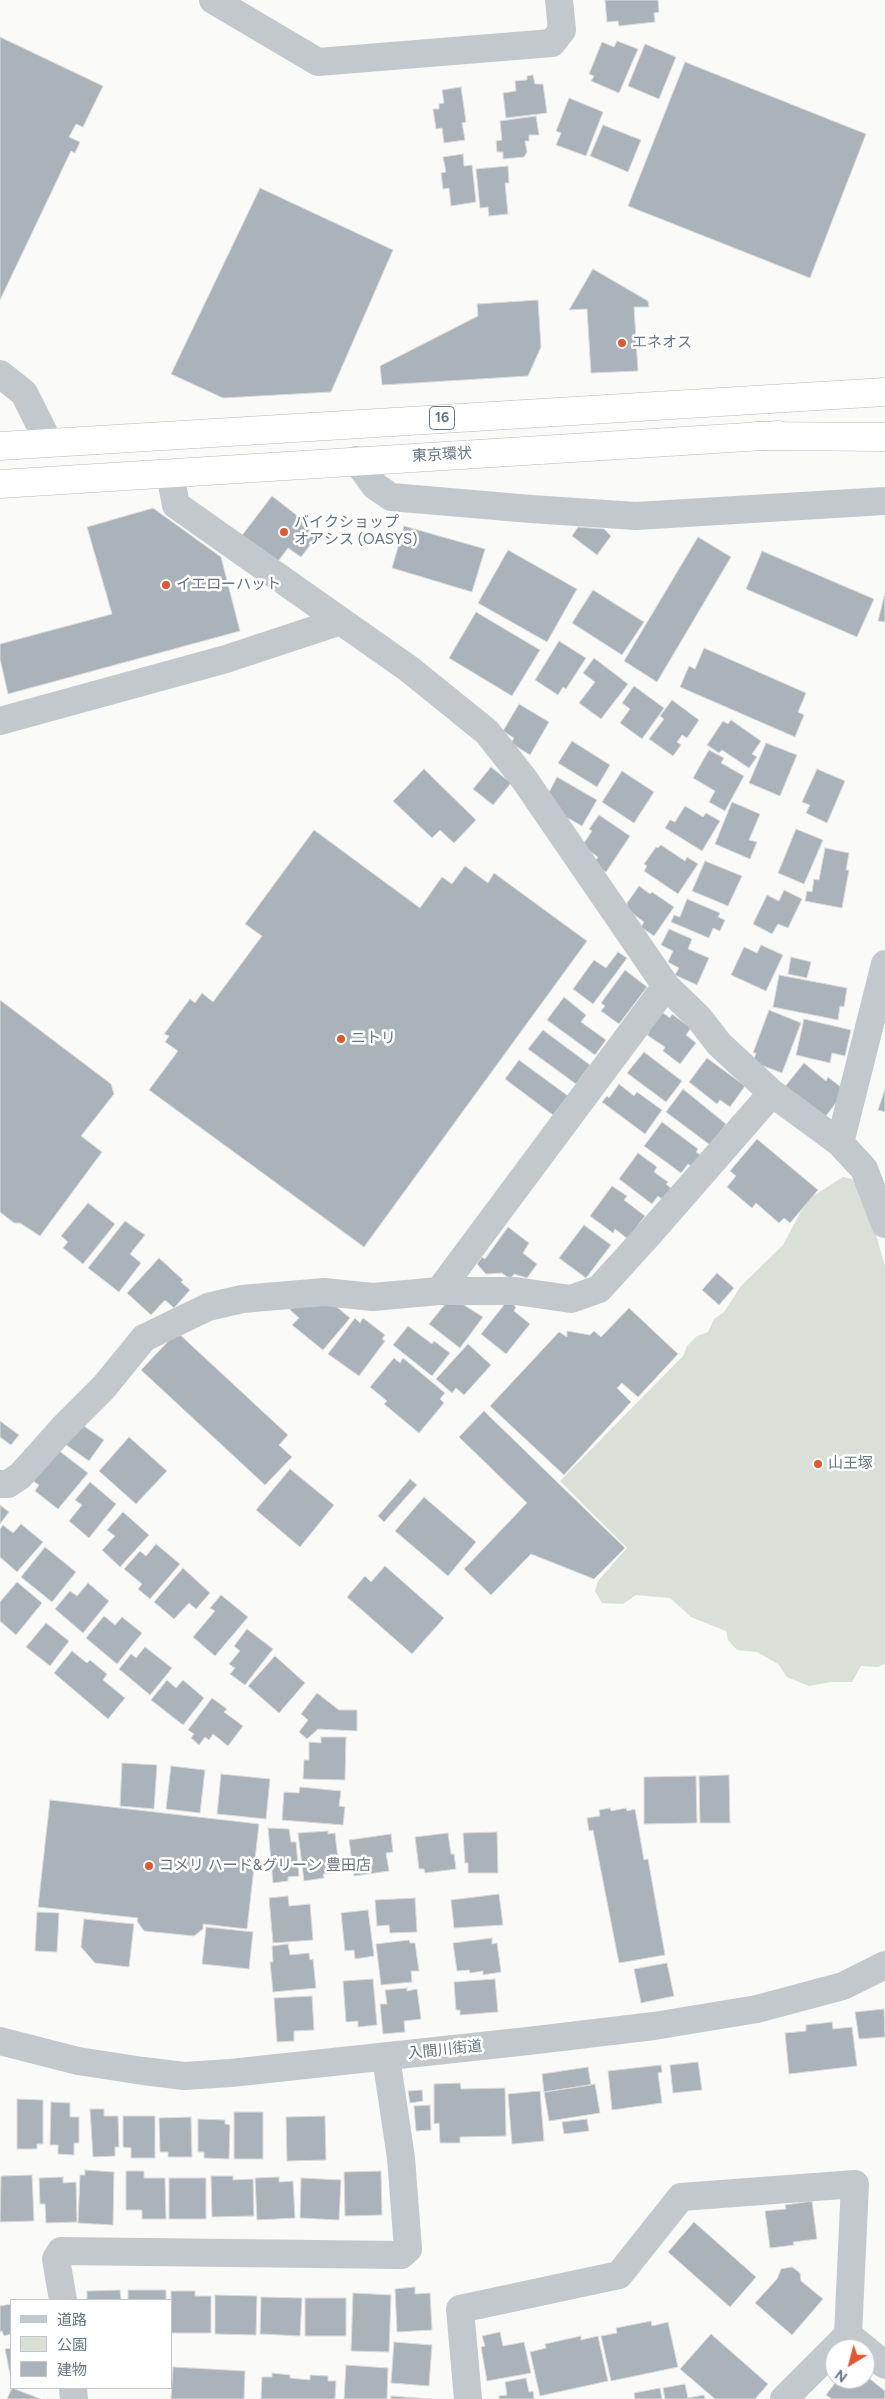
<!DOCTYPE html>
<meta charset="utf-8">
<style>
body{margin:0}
#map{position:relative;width:885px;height:2399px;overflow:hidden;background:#fafaf8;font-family:Figtree,"Noto Sans JP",sans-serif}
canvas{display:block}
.legend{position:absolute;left:10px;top:2299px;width:162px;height:90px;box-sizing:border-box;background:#fff;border:1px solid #c1c8cd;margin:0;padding:6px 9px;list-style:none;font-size:15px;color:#657683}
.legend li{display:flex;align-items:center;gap:10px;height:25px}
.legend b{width:25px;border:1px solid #c1c8cd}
.north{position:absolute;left:825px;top:2339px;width:50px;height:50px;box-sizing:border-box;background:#fff;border:1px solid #c1c8cd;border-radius:50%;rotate:217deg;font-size:14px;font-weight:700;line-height:20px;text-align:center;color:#657683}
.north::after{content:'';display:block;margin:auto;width:18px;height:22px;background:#e4572e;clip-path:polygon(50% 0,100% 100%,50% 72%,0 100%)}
</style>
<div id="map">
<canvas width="885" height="2399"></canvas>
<ul class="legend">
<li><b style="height:6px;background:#c3c8cc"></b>道路</li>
<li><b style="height:14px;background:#dadfd7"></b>公園</li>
<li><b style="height:14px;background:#aab3b9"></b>建物</li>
</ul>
<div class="north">N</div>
</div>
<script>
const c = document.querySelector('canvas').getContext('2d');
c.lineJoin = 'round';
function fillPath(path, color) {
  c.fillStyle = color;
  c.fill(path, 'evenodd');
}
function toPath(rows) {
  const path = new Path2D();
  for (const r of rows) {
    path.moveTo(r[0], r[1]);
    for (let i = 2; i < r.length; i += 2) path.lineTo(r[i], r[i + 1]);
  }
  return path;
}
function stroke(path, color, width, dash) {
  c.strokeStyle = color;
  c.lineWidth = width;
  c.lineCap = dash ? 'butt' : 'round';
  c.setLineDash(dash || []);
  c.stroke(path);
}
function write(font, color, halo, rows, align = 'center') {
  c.font = font + ' Figtree,"Noto Sans JP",sans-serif';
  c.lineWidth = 5;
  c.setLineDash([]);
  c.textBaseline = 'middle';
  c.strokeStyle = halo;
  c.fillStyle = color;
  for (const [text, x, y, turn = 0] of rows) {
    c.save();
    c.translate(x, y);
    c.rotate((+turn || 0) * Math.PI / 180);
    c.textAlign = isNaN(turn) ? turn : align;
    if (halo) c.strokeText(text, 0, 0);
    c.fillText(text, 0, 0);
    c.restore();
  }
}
fillPath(toPath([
 [843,1177,852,1179,868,1205,885,1267,885,1664,878,1667,861,1666,852,1682,831,1682,809,1686,787,1677,778,1664,757,1652,737,1650,728,1640,726,1631,691,1617,670,1598,636,1595,623,1604,602,1603,595,1591,598,1581,627,1548,560,1481,683,1356,687,1346,697,1336,708,1332,714,1319,724,1312,741,1286,783,1245,807,1200]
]), '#dadfd7');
const building = toPath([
 [605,0,658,0,659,12,654,13,655,22,619,26,618,21,607,22,605,0],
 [0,37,103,86,83,127,76,124,69,137,80,142,75,153,71,151,0,300,0,37],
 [617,41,638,49,619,93,591,81,594,76,589,74,602,42,614,47,617,41],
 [645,44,676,57,659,99,628,86,645,44],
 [685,62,866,134,810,278,628,206,685,62],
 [533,75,535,84,543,84,547,113,506,118,503,93,516,91,515,81,527,80,527,76,533,75],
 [461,87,466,122,462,123,465,140,444,143,442,128,436,129,433,109,439,109,439,104,444,103,442,90,461,87],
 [569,98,603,112,586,156,556,145,561,133,556,131,569,98],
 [536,116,539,135,529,135,529,141,525,141,527,152,524,157,503,159,503,152,497,152,496,141,502,140,500,121,536,116],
 [603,125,641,140,628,172,590,156,603,125],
 [463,154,464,166,472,165,476,202,451,206,449,188,443,189,441,173,446,172,443,157,463,154],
 [508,166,509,183,505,183,508,214,489,216,488,207,480,208,476,169,508,166],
 [260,188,393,250,331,392,223,398,171,374,260,188],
 [593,269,648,301,649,307,634,307,638,371,591,373,587,309,569,310,593,269],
 [538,300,541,347,528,376,382,385,380,366,478,316,477,304,538,300],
 [272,496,304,521,302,525,317,536,301,557,288,548,276,564,240,538,272,496],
 [153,508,221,557,240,631,8,694,0,659,0,644,112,614,87,527,153,508],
 [404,526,485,549,472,592,392,568,404,526],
 [578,527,604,529,611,536,597,555,572,536,578,527],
 [698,537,731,557,657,682,624,661,698,537],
 [508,550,577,589,547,642,478,603,508,550],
 [762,551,874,599,857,637,746,589,762,551],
 [593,590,644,622,622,655,572,623,593,590],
 [885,593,885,622,878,621,885,593],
 [476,612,540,650,512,696,449,658,476,612],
 [559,641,586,658,566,689,563,687,558,695,535,680,559,641],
 [704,648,806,693,798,712,804,715,795,737,680,687,689,666,695,669,704,648],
 [594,658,628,684,601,719,579,703,595,682,583,673,594,658],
 [634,686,664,708,642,739,620,723,630,709,622,703,634,686],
 [672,700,699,720,687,738,682,735,677,742,681,745,673,756,649,739,664,719,660,716,672,700],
 [519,704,549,722,530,755,511,743,514,738,503,731,519,704],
 [731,720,761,741,752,754,757,757,749,768,722,750,719,753,707,745,723,721,728,724,731,720],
 [572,741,610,765,597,787,558,763,572,741],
 [766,743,797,755,780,796,749,783,766,743],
 [709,750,724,758,721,763,744,776,725,811,709,802,715,791,693,778,709,750],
 [491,767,511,783,493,805,473,789,491,767],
 [424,769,476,820,454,843,440,830,432,838,393,801,424,769],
 [817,769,845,781,827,823,806,813,810,805,802,802,817,769],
 [622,771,654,792,634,823,602,802,622,771],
 [557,777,597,800,582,826,559,813,548,794,557,777],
 [732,802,760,814,749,840,757,842,750,859,715,844,732,802],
 [685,806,703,817,706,813,720,821,702,851,665,828,670,820,675,822,685,806],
 [599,815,630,836,606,872,593,864,598,857,582,846,592,831,589,829,599,815],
 [796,829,823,840,804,884,778,873,796,829],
 [314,830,420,908,442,877,452,884,465,866,488,883,494,873,587,941,364,1247,149,1090,178,1051,165,1042,169,1036,164,1034,190,999,195,1003,202,993,213,1002,262,936,245,924,314,830],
 [661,845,685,861,687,857,698,864,678,894,644,871,647,866,644,864,656,847,658,848,661,845],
 [825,848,849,853,846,870,849,870,842,908,805,901,807,891,812,892,814,879,819,880,825,848],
 [705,861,742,876,728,906,692,891,705,861],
 [639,886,650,894,652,892,674,907,654,936,641,927,644,922,628,910,627,903,639,886],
 [784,890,802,899,788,928,778,924,772,934,753,924,767,895,779,901,784,890],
 [687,899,720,913,718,917,725,920,720,931,713,928,709,938,671,922,674,915,680,917,687,899],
 [669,929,692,939,688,949,709,958,697,985,675,975,679,968,668,962,673,951,661,945,669,929],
 [761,945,783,955,766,991,731,975,744,947,757,953,761,945],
 [618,952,627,958,593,1004,573,989,594,960,606,968,618,952],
 [791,957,811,962,807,978,788,974,791,957],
 [625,970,647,987,619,1024,601,1011,605,1006,601,1003,625,970],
 [779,975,847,988,844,1007,840,1006,838,1020,773,1007,779,975],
 [564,997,586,1015,581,1022,606,1040,595,1055,547,1020,564,997],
 [0,1000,111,1084,114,1094,81,1136,102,1152,40,1236,20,1223,14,1223,0,1212,0,1000],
 [659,1010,670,1018,672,1014,691,1028,686,1035,696,1043,680,1064,663,1051,665,1047,647,1035,650,1031,646,1028,659,1010],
 [769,1010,801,1023,782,1073,753,1062,756,1053,753,1053,769,1010],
 [804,1019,851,1030,845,1056,832,1053,830,1063,796,1055,804,1019],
 [543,1030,590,1065,576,1084,528,1049,543,1030],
 [644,1052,682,1081,666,1102,627,1073,644,1052],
 [707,1058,745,1086,730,1107,720,1100,717,1104,689,1082,707,1058],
 [519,1060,568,1096,553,1115,505,1079,519,1060],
 [804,1063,826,1081,828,1077,842,1088,841,1096,823,1120,783,1089,804,1063],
 [619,1084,634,1096,637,1092,662,1110,645,1134,602,1102,607,1096,609,1098,619,1084],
 [683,1089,726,1124,710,1145,666,1112,683,1089],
 [885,1089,885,1112,878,1110,885,1089],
 [662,1122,698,1149,696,1152,702,1156,693,1167,688,1164,681,1173,644,1146,662,1122],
 [757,1139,818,1190,790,1223,784,1218,779,1223,756,1203,752,1208,727,1187,736,1176,730,1171,757,1139],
 [638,1153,657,1167,654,1172,668,1182,666,1184,672,1189,663,1200,658,1196,652,1204,619,1179,638,1153],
 [612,1186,627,1196,624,1200,645,1216,628,1239,615,1229,613,1233,590,1216,612,1186],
 [88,1203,115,1224,83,1264,63,1248,68,1242,61,1236,88,1203],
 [125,1221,145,1235,130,1254,141,1263,119,1292,88,1268,125,1221],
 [584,1225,611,1245,586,1278,559,1258,584,1225],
 [508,1227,529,1243,523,1253,537,1264,527,1278,514,1274,510,1279,502,1273,486,1274,477,1264,482,1257,485,1259,508,1227],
 [159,1258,183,1280,181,1282,190,1290,174,1308,165,1300,151,1315,127,1293,159,1258],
 [717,1273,734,1288,719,1305,702,1290,717,1273],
 [451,1297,483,1317,460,1348,429,1324,451,1297],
 [508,1300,516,1307,514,1311,530,1324,506,1354,481,1334,508,1300],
 [332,1303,350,1318,323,1350,292,1325,299,1318,290,1310,293,1306,332,1303],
 [629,1308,678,1354,638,1397,622,1383,617,1388,631,1402,564,1475,490,1406,559,1332,567,1337,567,1331,590,1335,594,1331,601,1337,629,1308],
 [355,1318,360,1323,363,1318,385,1335,382,1339,385,1341,359,1376,328,1354,355,1318],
 [408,1326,432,1344,434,1341,450,1353,432,1376,393,1345,408,1326],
 [177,1332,288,1435,279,1445,292,1457,265,1485,141,1370,177,1332],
 [468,1344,491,1365,464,1395,456,1388,452,1393,436,1379,468,1344],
 [394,1358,400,1363,403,1358,445,1393,440,1399,444,1403,419,1433,384,1404,387,1401,370,1387,394,1358],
 [484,1411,625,1548,594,1579,531,1554,491,1595,464,1569,527,1503,459,1437,484,1411],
 [0,1421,19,1435,11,1445,0,1437,0,1421],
 [81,1424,104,1440,89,1461,62,1442,81,1424],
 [129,1437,167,1471,136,1504,99,1471,129,1437],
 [58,1450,88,1473,58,1509,35,1491,39,1485,33,1481,58,1450],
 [290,1469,334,1505,300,1547,256,1510,290,1469],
 [410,1479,417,1485,384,1522,378,1516,410,1479],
 [90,1482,116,1504,89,1538,69,1521,82,1505,75,1500,90,1482],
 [424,1497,476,1542,448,1576,395,1531,424,1497],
 [0,1505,9,1512,0,1524,0,1505],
 [123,1512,149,1535,120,1567,102,1550,115,1536,107,1530,123,1512],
 [21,1524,43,1542,17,1572,0,1557,0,1529,3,1525,13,1533,21,1524],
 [156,1544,180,1564,150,1599,138,1589,142,1584,124,1569,140,1551,146,1556,156,1544],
 [45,1547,76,1572,52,1602,21,1577,45,1547],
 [385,1566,444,1618,412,1654,347,1597,365,1576,371,1582,385,1566],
 [183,1568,210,1593,196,1609,189,1603,174,1619,154,1602,183,1568],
 [17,1582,42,1603,16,1635,0,1621,0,1602,17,1582],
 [88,1583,109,1601,83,1633,55,1609,70,1591,77,1596,88,1583],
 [221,1595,248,1617,215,1656,193,1637,215,1611,210,1608,221,1595],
 [104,1616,115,1625,122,1617,142,1633,117,1664,86,1638,104,1616],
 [46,1623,69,1641,50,1666,26,1647,46,1623],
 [247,1629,273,1649,245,1685,230,1674,235,1668,229,1664,240,1651,234,1646,247,1629],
 [145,1647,172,1668,150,1695,119,1669,131,1654,136,1658,145,1647],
 [72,1651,87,1663,90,1660,107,1674,103,1680,125,1698,108,1719,54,1673,72,1651],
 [275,1656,305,1683,279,1713,248,1686,275,1656],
 [167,1680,176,1688,183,1680,204,1698,183,1725,151,1700,167,1680],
 [317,1693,339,1710,357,1710,357,1731,318,1729,307,1739,299,1732,308,1720,301,1714,317,1693],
 [212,1698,227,1709,224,1712,243,1726,228,1746,213,1734,209,1740,205,1737,199,1745,191,1738,194,1734,188,1730,212,1698],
 [321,1737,346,1737,345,1780,303,1779,304,1760,309,1760,309,1742,321,1743,321,1737],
 [122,1763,157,1765,154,1809,120,1806,122,1763],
 [171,1766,205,1770,200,1813,166,1809,171,1766],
 [221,1774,270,1779,266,1819,217,1814,221,1774],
 [729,1775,730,1823,700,1823,699,1776,729,1775],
 [696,1776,697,1823,644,1824,644,1777,696,1776],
 [300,1787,341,1791,339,1806,345,1807,343,1825,282,1820,284,1792,299,1793,300,1787],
 [50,1800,259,1824,247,1929,203,1924,203,1929,194,1936,144,1931,137,1921,138,1918,38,1907,50,1800],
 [610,1808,611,1811,626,1808,627,1811,635,1809,644,1860,648,1859,665,1955,619,1963,593,1830,589,1831,587,1818,600,1816,599,1810,610,1808],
 [268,1828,289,1829,291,1842,296,1842,299,1876,288,1877,288,1881,273,1883,268,1828],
 [328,1831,328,1834,335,1833,338,1859,334,1860,335,1873,323,1874,324,1878,304,1881,298,1833,328,1831],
 [497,1832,498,1873,468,1873,468,1863,465,1863,463,1833,497,1832],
 [448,1833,451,1854,454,1854,456,1869,425,1873,424,1869,419,1869,415,1837,448,1833],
 [391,1834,393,1852,386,1853,389,1871,354,1876,349,1840,391,1834],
 [499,1894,503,1925,454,1928,451,1900,499,1894],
 [288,1896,289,1906,310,1904,313,1940,273,1943,269,1898,288,1896],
 [415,1898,417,1932,390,1933,389,1925,377,1926,375,1900,415,1898],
 [368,1910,374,1956,355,1959,354,1950,345,1951,341,1913,368,1910],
 [37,1912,59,1913,57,1952,35,1951,37,1912],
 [84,1919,134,1924,129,1967,95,1963,81,1947,84,1919],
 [206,1927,253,1932,249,1969,202,1964,206,1927],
 [492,1938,492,1944,497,1943,501,1972,483,1975,483,1971,470,1973,469,1970,457,1971,453,1943,492,1938],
 [409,1940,410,1943,415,1943,419,1971,411,1971,412,1982,381,1985,376,1944,409,1940],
 [288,1944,290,1955,309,1953,310,1960,313,1959,316,1988,273,1992,270,1962,273,1962,272,1946,288,1944],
 [667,1963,674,1996,641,2003,634,1969,667,1963],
 [373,1979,377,2025,358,2027,358,2021,346,2022,343,1981,373,1979],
 [495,1979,498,2012,460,2015,460,2010,456,2010,454,1982,495,1979],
 [407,1988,407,1991,417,1989,421,2019,404,2021,405,2032,383,2034,380,2004,387,2004,385,1990,407,1988],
 [312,1996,314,2030,294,2031,294,2041,277,2042,274,1998,312,1996],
 [884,2009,885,2037,859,2039,855,2012,884,2009],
 [832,2022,833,2029,852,2027,857,2066,789,2074,785,2033,806,2031,806,2025,832,2022],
 [698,2062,702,2090,673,2093,670,2065,698,2062],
 [661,2065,662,2072,658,2073,662,2103,612,2110,608,2071,661,2065],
 [588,2067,591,2085,544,2092,542,2074,588,2067],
 [460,2083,461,2089,505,2088,506,2136,460,2137,460,2143,440,2143,439,2123,434,2124,434,2084,460,2083],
 [595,2084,600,2113,549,2121,544,2092,595,2084],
 [422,2090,423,2101,410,2103,408,2091,422,2090],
 [540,2091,544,2141,512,2144,508,2094,540,2091],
 [17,2099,43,2100,43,2144,37,2144,37,2149,17,2149,17,2099],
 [51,2102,70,2103,70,2117,79,2117,79,2143,74,2143,74,2155,58,2154,58,2145,50,2145,51,2102],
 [430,2105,431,2130,416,2131,414,2106,430,2105],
 [90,2109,104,2109,104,2116,118,2116,119,2147,115,2147,115,2156,93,2157,90,2109],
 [234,2112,263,2112,263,2159,234,2159,234,2112],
 [123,2116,155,2116,155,2158,131,2158,131,2148,123,2147,123,2116],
 [325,2116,326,2160,287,2161,286,2117,325,2116],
 [191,2117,192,2157,168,2157,168,2152,160,2152,159,2118,191,2117],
 [198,2119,225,2120,225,2124,230,2125,229,2159,204,2158,204,2152,198,2152,198,2119],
 [587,2119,589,2131,564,2134,562,2122,587,2119],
 [85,2170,114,2172,113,2225,78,2223,80,2175,85,2175,85,2170],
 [126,2171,144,2171,144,2178,165,2178,166,2219,142,2219,142,2210,126,2210,126,2171],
 [381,2171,382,2215,345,2216,344,2172,381,2171],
 [32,2175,34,2221,0,2222,1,2176,32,2175],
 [211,2176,233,2176,233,2180,253,2179,254,2216,212,2217,211,2176],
 [63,2177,63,2183,76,2182,77,2222,46,2223,45,2204,40,2204,39,2178,63,2177],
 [279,2177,279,2182,293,2181,295,2218,257,2220,255,2178,279,2177],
 [169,2178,206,2178,206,2219,169,2219,169,2178],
 [301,2178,341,2180,339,2220,300,2218,301,2178],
 [812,2201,817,2239,793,2242,794,2245,770,2248,765,2211,786,2209,785,2205,812,2201],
 [694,2222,756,2277,730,2307,668,2252,694,2222],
 [792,2267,800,2273,801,2281,823,2299,792,2335,755,2303,777,2279,781,2269,792,2267],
 [415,2287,415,2294,430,2293,432,2330,397,2332,395,2289,415,2287],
 [120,2290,121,2300,87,2300,87,2291,120,2290],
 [128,2290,166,2290,166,2300,128,2300,128,2290],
 [171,2291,195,2291,195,2296,211,2296,211,2333,171,2333,171,2291],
 [353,2293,391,2295,389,2352,351,2351,353,2293],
 [215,2295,257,2296,256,2335,215,2334,215,2295],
 [261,2297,302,2298,300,2336,260,2334,261,2297],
 [305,2298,346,2298,346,2336,305,2336,305,2298],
 [11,2304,11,2334,4,2336,2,2331,0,2332,0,2306,11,2304],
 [651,2321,652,2326,668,2322,678,2367,611,2381,601,2336,617,2333,616,2328,651,2321],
 [500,2332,503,2346,524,2342,531,2373,487,2381,481,2347,485,2346,482,2336,500,2332],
 [711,2334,768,2384,755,2399,715,2399,680,2369,711,2334],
 [581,2336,581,2340,598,2336,608,2381,540,2396,530,2352,546,2348,545,2344,581,2336],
 [394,2342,432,2345,429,2386,391,2383,394,2342],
 [11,2348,11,2374,10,2374,5,2349,11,2348],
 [346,2365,388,2368,387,2399,344,2399,346,2365],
 [173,2367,245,2371,244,2399,171,2399,173,2367],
 [272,2373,290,2375,290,2378,310,2380,310,2375,328,2376,328,2381,336,2381,335,2399,261,2399,262,2377,272,2377,272,2373],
 [865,2375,885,2391,885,2399,832,2399,826,2395,838,2379,847,2379,852,2383,855,2379,865,2379,865,2375],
 [526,2378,529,2392,533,2391,534,2399,499,2399,499,2396,507,2395,505,2382,526,2378],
 [685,2384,688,2398,704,2395,705,2399,665,2399,663,2388,685,2384],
 [12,2388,41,2399,7,2399,12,2388],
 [660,2388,662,2399,635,2399,634,2393,660,2388],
 [391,2396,432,2399,391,2399,391,2396]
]);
fillPath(building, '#aab3b9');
stroke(building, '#dcdcda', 1);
const trunk = toPath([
 [0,446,885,392],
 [0,484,779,435]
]);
const motorway = toPath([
 [756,436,885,437]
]);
stroke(trunk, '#b4b9bd', 29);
stroke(motorway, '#b4b9bd', 29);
stroke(toPath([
 [213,0,318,62,552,43,562,30,559,0],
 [0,374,24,393,49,443],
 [356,460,375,486,391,497,531,509,636,516,885,501],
 [170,474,176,505,409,669,487,732,524,779,666,986,699,1018,719,1044,772,1093,840,1143,864,1169,885,1224],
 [0,721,226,659,341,621],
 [840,1143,885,964],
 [439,1291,666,986],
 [0,1484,8,1484,20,1476,64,1427,104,1387,144,1338,208,1307,242,1299,324,1292,373,1297,439,1291,515,1291,571,1299,599,1289,649,1234,772,1093],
 [0,2041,78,2061,143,2071,184,2076,231,2073,528,2041,654,2026,757,2009,843,1986,885,1965],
 [63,2300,56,2259,61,2251,401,2255,408,2249,401,2158,386,2057],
 [848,2335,885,2365],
 [73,2388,74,2399],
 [468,2399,460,2309,619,2275,681,2197,855,2184,848,2335,784,2399]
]), '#c3c8cc', 28);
stroke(trunk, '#fff', 28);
stroke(motorway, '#fff', 28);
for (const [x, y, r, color] of [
 [622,343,5,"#e4572e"],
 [284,532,5,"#e4572e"],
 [166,585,5,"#e4572e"],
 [341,1039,5,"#e4572e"],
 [818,1464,5,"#e4572e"],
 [149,1866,5,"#e4572e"]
]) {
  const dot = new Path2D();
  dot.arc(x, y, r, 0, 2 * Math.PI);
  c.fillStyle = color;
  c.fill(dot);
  stroke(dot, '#fff', 2);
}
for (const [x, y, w] of [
 [442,418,25]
]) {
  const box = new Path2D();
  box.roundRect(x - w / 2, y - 11.5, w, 23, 4);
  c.fillStyle = '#fff';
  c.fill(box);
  stroke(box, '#657683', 1);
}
write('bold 14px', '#657683', null, [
 ["16",442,418]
]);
write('15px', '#657683', '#fff', [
 ["エネオス",632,343],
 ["バイクショップ",294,523],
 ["オアシス (OASYS)",294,540],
 ["イエローハット",176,585],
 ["ニトリ",351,1039],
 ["山王塚",828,1464],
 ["コメリ ハード&グリーン 豊田店",159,1866]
], 'left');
write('15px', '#657683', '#fff', [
 ["東京環状",442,455,-3],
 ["入間川街道",445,2050,-6]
]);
</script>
